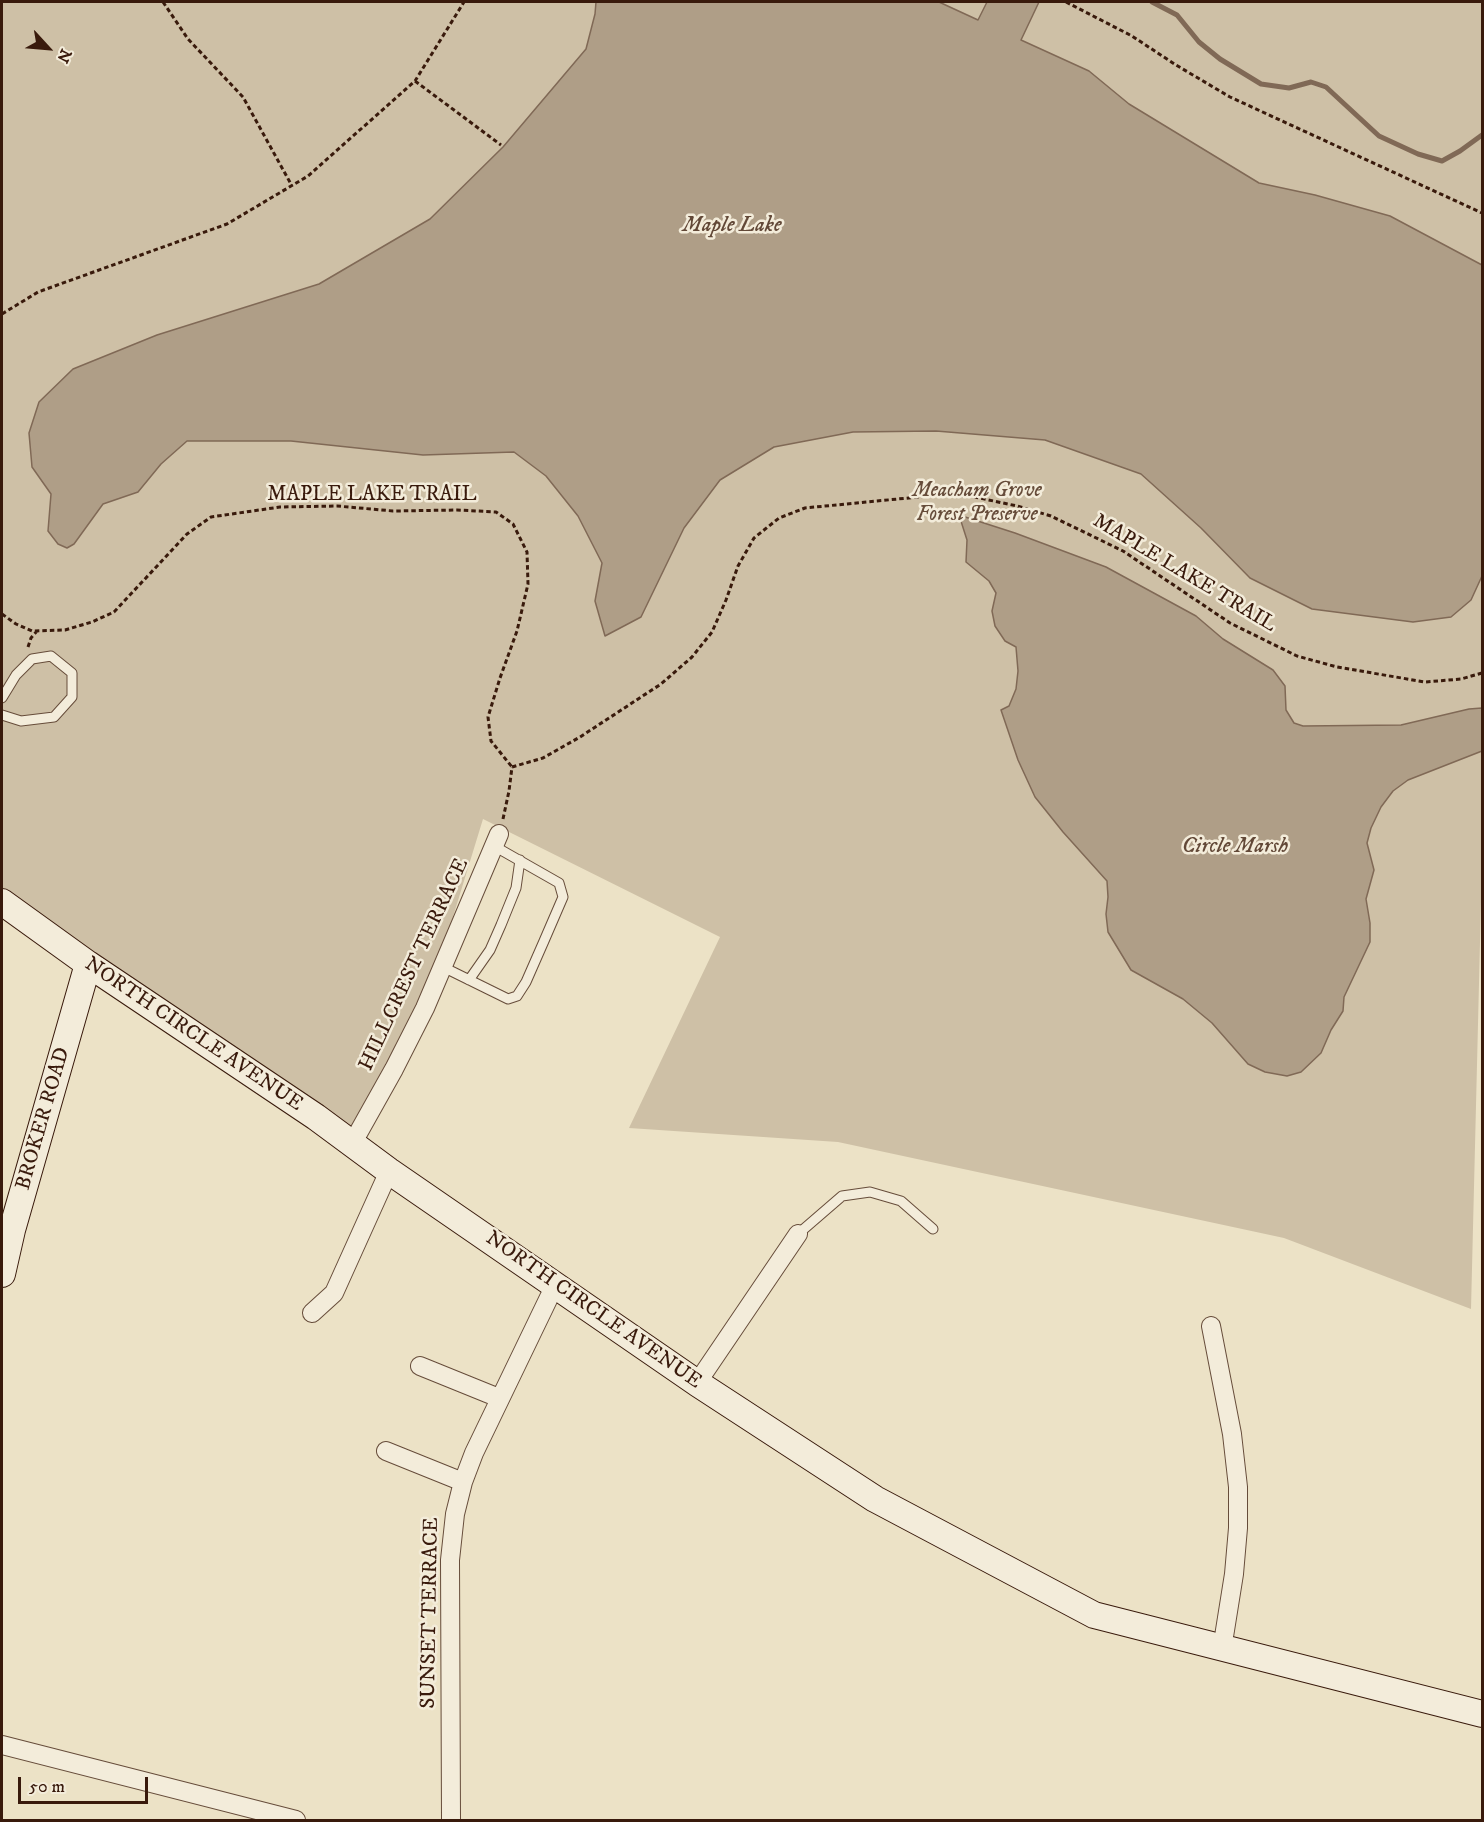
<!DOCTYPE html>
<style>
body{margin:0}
#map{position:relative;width:1484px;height:1822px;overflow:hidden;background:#ece2c6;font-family:"IM FELL DW Pica",serif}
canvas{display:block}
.frame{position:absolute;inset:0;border:3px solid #391a0c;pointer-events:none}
.north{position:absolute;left:18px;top:18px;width:60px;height:60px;-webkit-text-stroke:4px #f3ecda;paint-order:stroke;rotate:116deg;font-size:16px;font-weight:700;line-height:24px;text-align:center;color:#391a0c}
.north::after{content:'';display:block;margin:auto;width:21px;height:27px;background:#391a0c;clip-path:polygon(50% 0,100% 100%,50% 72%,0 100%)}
.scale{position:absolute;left:18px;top:1777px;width:130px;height:27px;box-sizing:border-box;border:3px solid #391a0c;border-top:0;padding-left:8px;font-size:18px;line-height:21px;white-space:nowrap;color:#391a0c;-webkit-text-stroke:4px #f3ecda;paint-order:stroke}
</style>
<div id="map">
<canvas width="1484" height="1822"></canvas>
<div class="frame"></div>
<div class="north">N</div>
<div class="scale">50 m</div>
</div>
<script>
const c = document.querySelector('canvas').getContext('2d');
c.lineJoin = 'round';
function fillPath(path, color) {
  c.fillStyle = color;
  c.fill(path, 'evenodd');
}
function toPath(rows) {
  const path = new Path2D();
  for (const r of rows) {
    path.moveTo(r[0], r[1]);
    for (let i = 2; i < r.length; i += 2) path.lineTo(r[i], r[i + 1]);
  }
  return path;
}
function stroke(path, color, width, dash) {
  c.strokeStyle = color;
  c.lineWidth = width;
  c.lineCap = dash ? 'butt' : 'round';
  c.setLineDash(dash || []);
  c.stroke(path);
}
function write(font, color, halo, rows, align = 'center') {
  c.font = font + ' "IM FELL DW Pica",serif';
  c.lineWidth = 5;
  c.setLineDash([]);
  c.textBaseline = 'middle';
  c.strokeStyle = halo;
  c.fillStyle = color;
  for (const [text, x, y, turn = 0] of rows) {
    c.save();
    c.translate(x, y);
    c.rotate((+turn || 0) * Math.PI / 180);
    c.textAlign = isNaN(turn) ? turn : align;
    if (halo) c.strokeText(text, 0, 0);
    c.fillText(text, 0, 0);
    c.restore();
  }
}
fillPath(toPath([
 [2,2,1482,2,1482,861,1471,1309,1284,1238,838,1142,629,1128,720,937,483,819,425,1008,352,1144,2,901]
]), '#cec0a6');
const water = toPath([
 [596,2,939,2,978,20,987,2,1039,2,1021,40,1089,71,1129,104,1259,183,1315,195,1390,216,1482,265,1482,576,1471,600,1451,617,1413,622,1312,609,1250,578,1201,528,1141,474,1045,440,936,431,853,432,774,447,720,480,684,528,641,617,605,636,595,601,602,563,578,516,546,476,514,452,423,455,291,441,187,441,161,464,138,492,103,504,74,544,67,548,58,544,48,531,51,494,32,467,29,433,39,402,73,369,157,335,319,284,430,219,503,147,586,49,595,14,596,2],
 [959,515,1015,533,1106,567,1196,616,1223,639,1273,670,1285,686,1286,710,1294,723,1303,726,1401,725,1469,709,1482,708,1482,751,1408,780,1393,791,1381,807,1371,828,1367,843,1374,870,1366,899,1370,923,1370,942,1344,997,1343,1011,1331,1030,1321,1053,1301,1072,1287,1076,1265,1072,1248,1064,1212,1023,1183,999,1131,970,1108,932,1106,914,1108,897,1107,881,1063,832,1035,797,1018,760,1001,710,1009,706,1016,689,1018,671,1016,647,1005,641,995,626,992,611,996,593,989,581,966,562,967,540,959,515]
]);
fillPath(water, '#af9e87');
stroke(water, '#806956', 1.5);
stroke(toPath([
 [1152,2,1177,15,1199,42,1220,59,1261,84,1289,88,1311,82,1326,87,1379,136,1418,154,1442,161,1460,151,1482,135]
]), '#806956', 5);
const lane = toPath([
 [2,698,16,675,32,659,51,656,72,673,72,697,54,717,21,721,2,715],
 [443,967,508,999,517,996,526,982,544,941,563,897,559,883,494,846],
 [469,980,490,950,501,925,516,888,520,860],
 [798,1234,842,1196,870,1192,901,1201,933,1229]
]);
const street = toPath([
 [352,1144,394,1069,425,1008,499,834],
 [312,1313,334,1293,389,1171],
 [1211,1326,1232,1434,1238,1487,1238,1528,1234,1574,1222,1649],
 [420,1366,499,1398],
 [697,1383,798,1234],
 [386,1451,463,1482],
 [2,1745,296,1820],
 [451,1820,450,1560,455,1514,463,1482,474,1453,555,1285]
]);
const secondary = toPath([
 [2,902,88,964,316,1117,389,1171,697,1383,875,1499,1094,1615,1482,1714],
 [2,1274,12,1230,88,964]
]);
stroke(lane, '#664c3a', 11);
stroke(street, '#664c3a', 20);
stroke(secondary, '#391a0c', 28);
stroke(toPath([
 [163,2,188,39,243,97,292,186],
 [1066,2,1132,36,1176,65,1230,97,1482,213],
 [415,81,501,145],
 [2,314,38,292,227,224,308,176,415,81,464,2],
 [2,614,16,624,32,631,65,630,92,622,114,612,187,534,211,517,280,507,337,506,393,511,457,510,496,512,513,524,527,552,528,584,517,631,500,678,488,717,491,741,512,767],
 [28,647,31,638,37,631],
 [512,767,543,758,580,737,661,684,692,657,712,632,726,600,738,566,754,538,779,518,805,508,939,495,970,496,1017,506,1051,516,1123,551,1230,623,1297,656,1337,667,1425,682,1461,679,1482,673],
 [503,819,509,791,512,767]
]), '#391a0c', 3, [4.5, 3]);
stroke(lane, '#f3ecda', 9);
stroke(street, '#f3ecda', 18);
stroke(secondary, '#f3ecda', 26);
write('italic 21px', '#664c3a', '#f3ecda', [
 ["Meacham Grove",977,492],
 ["Forest Preserve",977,516]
]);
write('21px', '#391a0c', '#f3ecda', [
 ["MAPLE LAKE TRAIL",372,496],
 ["MAPLE LAKE TRAIL",1184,574,31],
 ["HILLCREST TERRACE",415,965,-65],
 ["NORTH CIRCLE AVENUE",193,1035,34],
 ["BROKER ROAD",44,1119,-74],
 ["NORTH CIRCLE AVENUE",593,1311,35],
 ["SUNSET TERRACE",431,1613,-89]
]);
write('italic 22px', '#624837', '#f3ecda', [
 ["Maple Lake",732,226],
 ["Circle Marsh",1235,847]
]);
</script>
